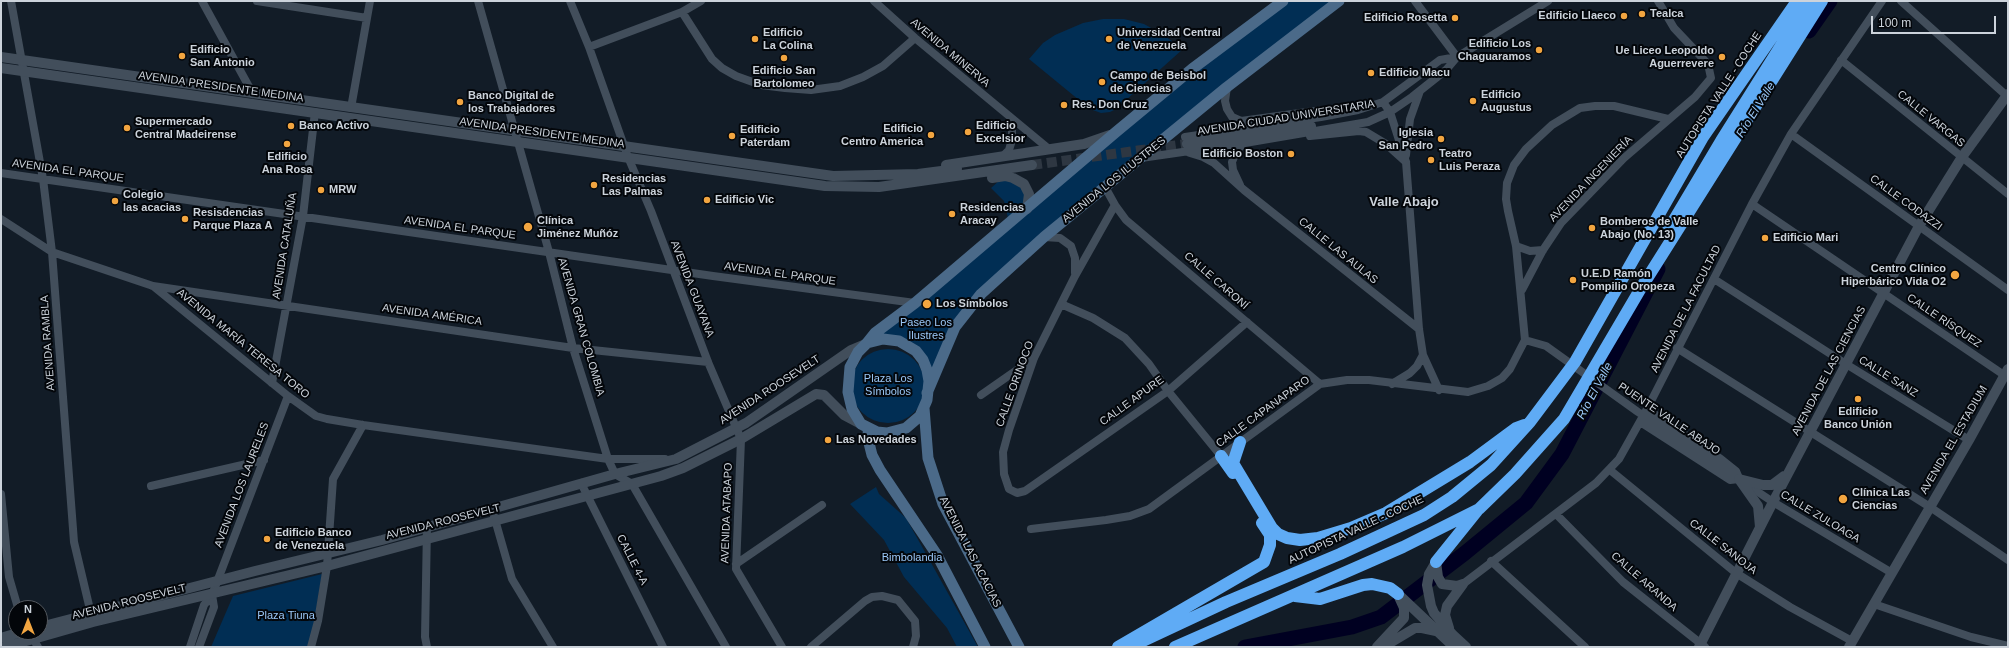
<!DOCTYPE html>
<meta charset="utf-8">
<style>
body{margin:0}
#map{position:relative;width:2009px;height:648px;overflow:hidden;background:#121c27;font-family:Helvetica,sans-serif}
canvas{display:block}
.frame{position:absolute;inset:0;border:2px solid #ccd3db;pointer-events:none}
.north{position:absolute;left:8px;top:600px;width:40px;height:40px;box-sizing:border-box;background:#03060a;border:1px solid #53585e;border-radius:50%;rotate:0deg;font-size:11px;font-weight:700;line-height:16px;text-align:center;color:#ccd3db}
.north::after{content:'';display:block;margin:auto;width:14px;height:18px;background:#f2a540;clip-path:polygon(50% 0,100% 100%,50% 72%,0 100%)}
.scale{position:absolute;left:1871px;top:16px;width:125px;height:18px;box-sizing:border-box;border:2px solid #ccd3db;border-top:0;padding-left:5px;font-size:12px;line-height:14px;white-space:nowrap;color:#ccd3db;-webkit-text-stroke:3px #03060a;paint-order:stroke}
</style>
<div id="map">
<canvas width="2009" height="648"></canvas>
<div class="frame"></div>
<div class="north">N</div>
<div class="scale">100 m</div>
</div>
<script>
const c = document.querySelector('canvas').getContext('2d');
c.lineJoin = 'round';
function fillPath(path, color) {
  c.fillStyle = color;
  c.fill(path, 'evenodd');
}
function toPath(rows) {
  const path = new Path2D();
  for (const r of rows) {
    if (r.length === 3) {
      path.moveTo(r[0] + r[2], r[1]);
      path.arc(r[0], r[1], r[2], 0, 2 * Math.PI);
      continue;
    }
    path.moveTo(r[0], r[1]);
    for (let i = 2; i < r.length; i += 2) path.lineTo(r[i], r[i + 1]);
  }
  return path;
}
function stroke(path, color, width, dash) {
  c.strokeStyle = color;
  c.lineWidth = width;
  c.lineCap = dash ? 'butt' : 'round';
  c.setLineDash(dash || []);
  c.stroke(path);
}
function write(font, color, halo, rows, align = 'center') {
  c.font = font + ' Helvetica,sans-serif';
  c.lineWidth = 4;
  c.setLineDash([]);
  c.textBaseline = 'middle';
  c.strokeStyle = halo;
  c.fillStyle = color;
  for (const [text, x, y, turn = 0] of rows) {
    c.save();
    c.translate(x, y);
    c.rotate((+turn || 0) * Math.PI / 180);
    c.textAlign = isNaN(turn) ? turn : align;
    if (halo) c.strokeText(text, 0, 0);
    c.fillText(text, 0, 0);
    c.restore();
  }
}
fillPath(toPath([
 [1283,1,1339,1,1246,71,966,310,929,388,926,369,902,344,869,342,1038,200],
 [1103,19,1124,19,1144,24,1162,34,1183,49,1116,109,1110,112,1101,113,1090,109,1029,59,1043,43,1055,35,1083,23],
 [1001,179,1019,183,1025,194,1024,207,1008,218,1004,201,991,188],
 [888,386,37],
 [876,487,879,494,906,518,978,647,957,647,947,628,904,577,884,540,850,504],
 [322,574,310,647,211,647,233,596]
]), '#012e54');
stroke(toPath([
 [1809,31,1830,1],
 [1245,647,1352,627,1381,617,1465,553,1526,503,1562,454,1658,269]
]), '#000021', 15);
stroke(toPath([
 [1032,165,1186,144]
]), '#2e3742', 10, [10, 5]);
stroke(toPath([
 [11,1,43,179,52,252,74,542,92,618],
 [202,1,253,94],
 [257,1,367,18],
 [478,1,549,252,573,348,608,459,615,474,632,484,726,647],
 [570,1,589,47,628,157,651,211,708,362,741,439,736,569,782,647],
 [874,1,915,38,1049,149],
 [1415,1,1457,57],
 [1901,1,2008,97],
 [682,12,712,59,722,68,736,76,761,85,785,88,811,90,840,86,863,77,883,66,915,38],
 [589,47,682,12,701,1],
 [1841,60,2008,194],
 [1227,87,1225,101,1227,109,1232,117,1241,121,1322,110,1332,115],
 [1383,102,1390,112,1406,162,1419,329,1423,355,1439,390],
 [351,108,370,1],
 [1791,134,2008,290],
 [1310,136,1359,131,1366,132,1386,144,1406,162],
 [1185,137,1321,117,1358,110,1383,102,1440,60,1457,57],
 [1186,144,1312,126],
 [1190,153,1203,157,1214,163,1244,190,1419,329],
 [1406,155,1410,119,1420,91],
 [1003,156,1009,150,1012,140,1012,120],
 [1141,158,1245,143,1368,122,1390,112,1412,97,1446,70,1457,57,1548,1],
 [1,173,713,276,915,303],
 [1240,185,1233,170,1232,162,1237,150,1245,143],
 [1105,187,1115,205,1126,220,1320,384],
 [1752,204,2004,375],
 [1115,205,1075,276,1034,358,1009,430,1003,452,1004,474,1009,489,1017,493,1025,491,1168,391,1247,322],
 [1,219,52,252,153,286,288,396,316,416,327,419,363,425,608,459,665,459],
 [1044,237,1060,238,1071,246,1075,258,1075,273],
 [1516,246,1530,251,1543,250],
 [1714,279,1846,364,1969,440],
 [153,286,573,348,708,362],
 [1522,290,1543,250,1561,223,1624,158,1695,97,1711,78,1708,64,1674,28,1658,1],
 [1061,304,1093,318,1125,338,1149,364,1168,391,1221,456],
 [1525,340,1546,346,1638,412,1773,502,1892,573],
 [1525,340,1516,246,1508,211,1506,199,1507,183,1514,165,1526,149,1552,125,1580,108,1595,106,1614,106,1668,119],
 [1677,348,1930,507,2008,560],
 [272,383,303,216,315,112],
 [1392,384,1410,373,1417,366,1423,355],
 [981,395,1034,358],
 [1647,409,1721,459,1736,471,1739,478],
 [1640,422,1730,480,1739,479],
 [1610,470,1736,573,1790,607,1852,641],
 [581,483,663,647],
 [151,486,264,460],
 [1,494,9,577,18,608],
 [492,509,512,579,553,647],
 [1556,514,1623,582,1705,647],
 [427,527,425,637,427,647],
 [1031,529,1106,520,1130,516,1149,509,1320,384,1347,380,1369,380,1468,392,1488,386,1502,378,1510,369,1525,340],
 [1491,561,1585,647],
 [736,564,822,505],
 [1463,584,1596,483,1619,459,1647,409,1752,204,1791,134,1882,1],
 [1874,604,1971,637,2008,646],
 [29,632,38,647],
 [190,647,204,605,212,595,288,396],
 [199,647,214,607,212,595],
 [311,647,318,621,327,566,333,479,363,425],
 [811,647,865,601,872,597,882,596,898,600,915,621,916,636,913,647]
]), '#424e5b', 8);
stroke(toPath([
 [1,57,833,176,918,174,957,169],
 [1,68,825,186,879,187,1032,165],
 [946,165,1084,144,1110,135],
 [992,178,1005,176,1013,178,1024,184,1029,194,1027,209],
 [1739,479,1763,485,1772,485,1784,476],
 [1739,479,1758,506,1760,527],
 [1436,562,1429,574,1427,585,1431,606,1434,613,1453,635,1466,647],
 [1436,562,1438,577,1442,584,1457,586,1463,584],
 [1398,594,1454,647],
 [40,627,255,571,382,540,615,474,676,459,746,423,851,350,863,345],
 [1449,628,1445,615,1447,606,1463,584],
 [1,638,21,632],
 [5,647,93,622,327,566,661,476,683,468,741,439,816,394,824,395,844,415,861,424],
 [1377,647,1404,618,1404,608,1399,597],
 [1383,647,1415,628,1422,628,1436,631],
 [1699,647,1773,502,1919,226,1962,157,2008,94],
 [1849,647,1969,440,2008,369]
]), '#424e5b', 10);
stroke(toPath([
 [883,339,899,341,916,351,923,360,927,370,929,381,927,400,920,416,906,428,887,433,877,432,861,424,852,409,848,392,850,367,858,352,867,343,883,339],
 [867,343,875,333,915,303,1116,132,1192,69,1283,1],
 [927,393,955,327,981,294,1044,237,1227,87,1339,1],
 [924,408,928,458,943,504,1019,647],
 [868,429,869,443,872,455,880,470,937,555,985,647]
]), '#4b6a89', 11);
stroke(toPath([
 [1668,230,1721,141,1809,1],
 [1240,442,1233,463,1272,528,1278,534,1287,538,1300,540,1318,538,1351,528,1386,513,1470,462,1516,428,1524,425],
 [1221,456,1233,473],
 [1436,562,1477,511],
 [1295,596,1320,599,1363,585,1372,584,1390,588,1398,594],
 [1118,647,1264,562,1270,545,1270,535,1262,523],
 [1130,647,1226,602,1340,554,1424,515,1452,497,1491,465,1530,422,1575,362,1703,137,1797,1],
 [1175,647,1403,547,1479,509,1515,474,1564,419,1641,288,1822,1]
]), '#5fabf5', 12);
for (const [x, y, r, color] of [
 [1642,14,4,"#f2a540"],
 [1624,16,4,"#f2a540"],
 [1455,18,4,"#f2a540"],
 [755,39,4,"#f2a540"],
 [1109,39,4,"#f2a540"],
 [1539,50,4,"#f2a540"],
 [182,56,4,"#f2a540"],
 [1722,57,4,"#f2a540"],
 [784,58,4,"#f2a540"],
 [1371,73,4,"#f2a540"],
 [1102,82,4,"#f2a540"],
 [1473,101,4,"#f2a540"],
 [460,102,4,"#f2a540"],
 [1064,105,4,"#f2a540"],
 [291,126,4,"#f2a540"],
 [127,128,4,"#f2a540"],
 [968,132,4,"#f2a540"],
 [931,135,4,"#f2a540"],
 [732,136,4,"#f2a540"],
 [1441,139,4,"#f2a540"],
 [287,144,4,"#f2a540"],
 [1291,154,4,"#f2a540"],
 [1431,160,4,"#f2a540"],
 [594,185,4,"#f2a540"],
 [321,190,4,"#f2a540"],
 [707,200,4,"#f2a540"],
 [115,201,4,"#f2a540"],
 [952,214,4,"#f2a540"],
 [185,219,4,"#f2a540"],
 [528,227,5,"#f2a540"],
 [1592,228,4,"#f2a540"],
 [1765,238,4,"#f2a540"],
 [1955,275,5,"#f2a540"],
 [1573,280,4,"#f2a540"],
 [927,304,5,"#f2a540"],
 [1858,399,4,"#f2a540"],
 [828,440,4,"#f2a540"],
 [1843,499,5,"#f2a540"],
 [267,539,4,"#f2a540"]
]) {
  const dot = new Path2D();
  dot.arc(x, y, r, 0, 2 * Math.PI);
  c.fillStyle = color;
  c.fill(dot);
  stroke(dot, '#03060a', 1.5);
}
write('bold 11px', '#ccd3db', '#03060a', [
 ["Tealca",1650,14],
 ["Edificio Llaeco",1616,16,"right"],
 ["Edificio Rosetta",1447,18,"right"],
 ["Edificio",763,33],
 ["La Colina",763,46],
 ["Universidad Central",1117,33],
 ["de Venezuela",1117,46],
 ["Edificio Los",1531,44,"right"],
 ["Chaguaramos",1531,57,"right"],
 ["Edificio",190,50],
 ["San Antonio",190,63],
 ["Ue Liceo Leopoldo",1714,51,"right"],
 ["Aguerrevere",1714,64,"right"],
 ["Edificio San",784,71,"center"],
 ["Bartolomeo",784,84,"center"],
 ["Edificio Macu",1379,73],
 ["Campo de Beisbol",1110,76],
 ["de Ciencias",1110,89],
 ["Edificio",1481,95],
 ["Augustus",1481,108],
 ["Banco Digital de",468,96],
 ["los Trabajadores",468,109],
 ["Res. Don Cruz",1072,105],
 ["Supermercado",135,122],
 ["Central Madeirense",135,135],
 ["Banco Activo",299,126],
 ["Edificio",976,126],
 ["Excelsior",976,139],
 ["Edificio",923,129,"right"],
 ["Centro America",923,142,"right"],
 ["Edificio",740,130],
 ["Paterdam",740,143],
 ["Iglesia",1433,133,"right"],
 ["San Pedro",1433,146,"right"],
 ["Edificio Boston",1283,154,"right"],
 ["Teatro",1439,154],
 ["Luis Peraza",1439,167],
 ["Edificio",287,157,"center"],
 ["Ana Rosa",287,170,"center"],
 ["Residencias",602,179],
 ["Las Palmas",602,192],
 ["MRW",329,190],
 ["Colegio",123,195],
 ["las acacias",123,208],
 ["Edificio Vic",715,200],
 ["Residencias",960,208],
 ["Aracay",960,221],
 ["Resisdencias",193,213],
 ["Parque Plaza A",193,226],
 ["Clínica",537,221],
 ["Jiménez Muñóz",537,234],
 ["Bomberos de Valle",1600,222],
 ["Abajo (No. 13)",1600,235],
 ["Edificio Mari",1773,238],
 ["Centro Clínico",1946,269,"right"],
 ["Hiperbárico Vida O2",1946,282,"right"],
 ["U.E.D Ramón",1581,274],
 ["Pompilio Oropeza",1581,287],
 ["Los Símbolos",936,304],
 ["Edificio",1858,412,"center"],
 ["Banco Unión",1858,425,"center"],
 ["Las Novedades",836,440],
 ["Clínica Las",1852,493],
 ["Ciencias",1852,506],
 ["Edificio Banco",275,533],
 ["de Venezuela",275,546]
], 'left');
write('11px', '#ccd3db', '#03060a', [
 ["AVENIDA MINERVA",950,53,40],
 ["AVENIDA PRESIDENTE MEDINA",221,87,8],
 ["AUTOPISTA VALLE - COCHE",1719,95,-57],
 ["AVENIDA CIUDAD UNIVERSITARIA",1286,118,-9],
 ["CALLE VARGAS",1931,119,39],
 ["AVENIDA PRESIDENTE MEDINA",542,133,8],
 ["AVENIDA EL PARQUE",68,171,8],
 ["AVENIDA INGENIERÍA",1591,179,-46],
 ["AVENIDA LOS ILUSTRES",1114,180,-39],
 ["CALLE CODAZZI",1906,203,36],
 ["AVENIDA EL PARQUE",460,228,8],
 ["AVENIDA CATALUÑA",285,246,-81],
 ["CALLE LAS AULAS",1338,251,39],
 ["AVENIDA EL PARQUE",780,274,8],
 ["CALLE CARONÍ",1216,281,41],
 ["AVENIDA GUAYANA",692,289,69],
 ["AVENIDA DE LA FACULTAD",1686,309,-63],
 ["AVENIDA AMÉRICA",432,315,8],
 ["CALLE RÍSQUEZ",1944,321,34],
 ["AVENIDA GRAN COLOMBIA",581,327,74],
 ["AVENIDA RAMBLA",48,343,-94],
 ["AVENIDA MARÍA TERESA TORO",243,344,39],
 ["AVENIDA DE LAS CIENCIAS",1829,371,-62],
 ["CALLE SANZ",1888,377,32],
 ["CALLE ORINOCO",1015,384,-70],
 ["AVENIDA ROOSEVELT",770,390,-33],
 ["CALLE APURE",1132,401,-36],
 ["CALLE CAPANAPARO",1263,412,-36],
 ["PUENTE VALLE ABAJO",1669,419,34],
 ["AVENIDA EL ESTADIUM",1954,440,-60],
 ["AVENIDA LOS LAURELES",242,485,-69],
 ["AVENIDA ATABAPO",727,513,-88],
 ["CALLE ZULOAGA",1820,517,31],
 ["AVENIDA ROOSEVELT",443,522,-14],
 ["AUTOPISTA VALLE - COCHE",1356,530,-25],
 ["CALLE SANOJA",1723,547,38],
 ["AVENIDA LAS ACACIAS",970,552,63],
 ["CALLE 4-A",632,560,63],
 ["CALLE ARANDA",1644,582,41],
 ["AVENIDA ROOSEVELT",129,602,-14]
]);
write('11px', '#9bc8f8', '#03060a', [
 ["Paseo Los",926,323],
 ["Ilustres",926,336],
 ["Plaza Los",888,379],
 ["Símbolos",888,392],
 ["Bimbolandia",912,558],
 ["Plaza Tiuna",286,616]
]);
write('italic 12px', '#9ac8f7', '#03060a', [
 ["Río El Valle",1756,110,-58],
 ["Río El Valle",1595,391,-62]
]);
write('bold 13px', '#ccd3db', '#03060a', [
 ["Valle Abajo",1404,202]
]);
</script>
